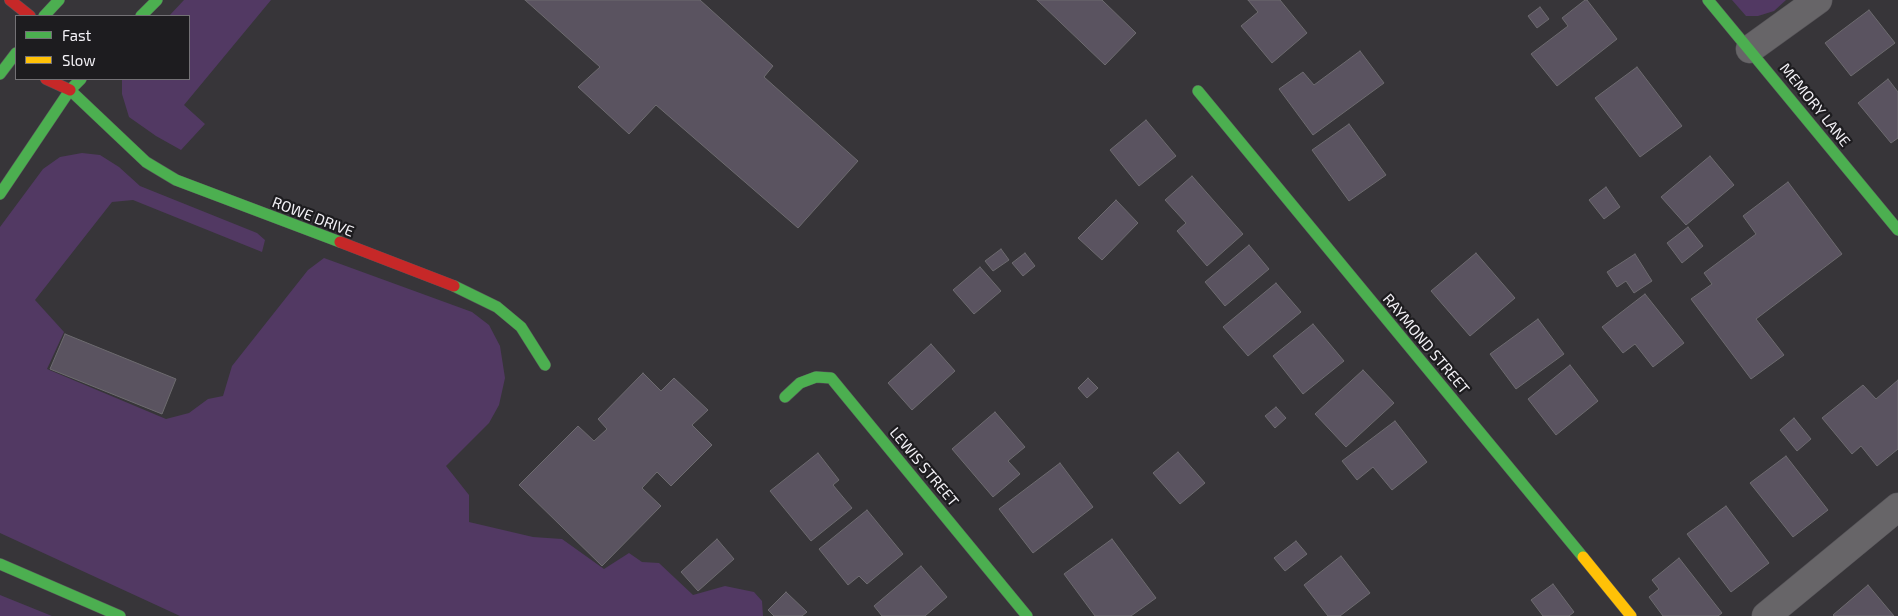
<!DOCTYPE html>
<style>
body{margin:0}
#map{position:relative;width:1898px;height:616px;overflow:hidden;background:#373539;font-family:"Exo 2",sans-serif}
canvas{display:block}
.legend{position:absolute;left:15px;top:15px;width:175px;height:65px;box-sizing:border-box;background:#1d1c1f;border:1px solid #737175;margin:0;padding:6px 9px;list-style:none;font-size:15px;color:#f3f1f6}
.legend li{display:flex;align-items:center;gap:10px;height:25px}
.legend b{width:25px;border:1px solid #737175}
</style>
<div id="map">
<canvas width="1898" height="616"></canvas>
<ul class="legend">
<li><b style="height:6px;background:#4caf50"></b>Fast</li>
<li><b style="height:6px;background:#ffc107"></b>Slow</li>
</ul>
</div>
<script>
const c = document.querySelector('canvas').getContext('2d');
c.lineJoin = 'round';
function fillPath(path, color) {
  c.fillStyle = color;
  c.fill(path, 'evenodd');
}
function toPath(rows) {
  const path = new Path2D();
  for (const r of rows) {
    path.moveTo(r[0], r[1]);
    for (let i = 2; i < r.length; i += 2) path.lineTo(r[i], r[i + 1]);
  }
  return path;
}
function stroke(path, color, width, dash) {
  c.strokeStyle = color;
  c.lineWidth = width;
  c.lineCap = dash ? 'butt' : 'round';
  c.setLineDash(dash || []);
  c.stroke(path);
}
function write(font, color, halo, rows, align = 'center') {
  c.font = font + ' "Exo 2",sans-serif';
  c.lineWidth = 4.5;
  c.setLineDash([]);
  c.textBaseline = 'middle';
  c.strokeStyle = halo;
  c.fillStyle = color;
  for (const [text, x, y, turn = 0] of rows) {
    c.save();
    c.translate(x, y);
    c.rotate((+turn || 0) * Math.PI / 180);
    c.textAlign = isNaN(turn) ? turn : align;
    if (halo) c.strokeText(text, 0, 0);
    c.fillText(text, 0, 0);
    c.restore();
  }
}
fillPath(toPath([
 [184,0,271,0,184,105,205,124,181,150,156,136,129,117,122,94,122,79,189,79,189,16,169,16],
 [1732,0,1786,0,1774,11,1758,16,1746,16],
 [82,153,100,155,119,167,140,186,257,233,265,240,262,252,133,200,112,202,35,300,64,332,47,369,166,419,189,413,208,399,223,396,232,366,308,270,324,258,472,312,489,325,500,346,505,378,499,405,489,423,446,466,469,495,469,522,533,537,562,539,604,569,629,553,642,562,659,563,693,595,725,586,754,592,762,601,763,616,180,616,0,533,0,227,43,169,60,157],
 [0,595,52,616,0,616]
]), '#523963');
const building = toPath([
 [525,0,700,0,773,66,764,77,858,161,798,228,656,105,629,134,578,87,600,67,525,0],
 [1037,0,1102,0,1136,33,1105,65,1037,0],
 [1248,0,1280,0,1307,33,1272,63,1241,26,1258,12,1248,0],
 [1585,0,1587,0,1617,39,1557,86,1531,54,1568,26,1562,18,1585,0],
 [1540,7,1549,19,1537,28,1528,16,1540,7],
 [1869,10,1895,43,1851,76,1825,43,1869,10],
 [1360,51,1384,83,1313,135,1279,89,1303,72,1314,85,1360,51],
 [1637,67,1682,126,1640,157,1595,98,1637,67],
 [1888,79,1898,92,1898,138,1891,143,1858,103,1888,79],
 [1146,120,1176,156,1139,186,1110,150,1146,120],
 [1349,124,1386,175,1349,201,1312,150,1349,124],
 [1710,156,1734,185,1686,225,1661,197,1710,156],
 [1192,176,1243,234,1207,266,1177,231,1186,223,1165,200,1192,176],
 [1788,182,1842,254,1756,319,1784,355,1751,379,1691,299,1712,284,1704,273,1756,234,1743,216,1788,182],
 [1606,187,1620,207,1604,219,1589,200,1606,187],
 [1116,200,1138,223,1102,260,1078,238,1116,200],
 [1688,227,1703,246,1682,263,1667,243,1688,227],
 [1249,245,1269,269,1225,306,1205,282,1249,245],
 [1001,249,1009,260,993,271,985,261,1001,249],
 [1025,253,1035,266,1023,276,1012,263,1025,253],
 [1476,253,1515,298,1470,336,1431,291,1476,253],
 [1635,254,1652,281,1634,293,1626,281,1617,287,1607,272,1635,254],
 [980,267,1001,291,974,314,953,290,980,267],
 [1276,283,1301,312,1248,356,1223,327,1276,283],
 [1645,294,1684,343,1653,367,1635,344,1623,353,1602,327,1645,294],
 [1538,319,1564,354,1516,389,1490,354,1538,319],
 [1313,324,1344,361,1303,394,1273,356,1313,324],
 [65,334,176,379,162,414,50,369,65,334],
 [931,344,955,371,912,410,888,383,931,344],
 [1570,365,1598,401,1556,435,1528,399,1570,365],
 [1363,370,1394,403,1346,447,1315,414,1363,370],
 [643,373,661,391,674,378,708,410,692,425,712,445,671,486,657,472,642,488,661,506,602,566,519,485,578,426,594,441,607,429,598,419,643,373],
 [1088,378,1098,388,1087,398,1078,388,1088,378],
 [1898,380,1898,449,1877,466,1861,446,1852,454,1822,418,1863,385,1876,399,1898,380],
 [1276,407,1286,418,1275,428,1265,416,1276,407],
 [995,412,1025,447,1008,461,1020,474,993,497,952,449,995,412],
 [1794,418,1811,439,1797,451,1780,430,1794,418],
 [1395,421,1427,462,1392,490,1373,467,1357,480,1342,461,1395,421],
 [1178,452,1205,483,1180,504,1153,473,1178,452],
 [818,453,839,480,833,485,852,508,811,541,770,491,818,453],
 [1786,456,1828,510,1793,537,1750,483,1786,456],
 [1060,463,1093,507,1033,553,999,509,1060,463],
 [1726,506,1769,563,1731,592,1687,534,1726,506],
 [867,510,903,554,867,584,859,576,848,585,819,549,867,510],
 [717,539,734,559,698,591,681,572,717,539],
 [1112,539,1156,598,1131,616,1095,616,1064,574,1112,539],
 [1296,541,1307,554,1285,571,1274,558,1296,541],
 [1341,556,1370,593,1340,616,1328,616,1304,585,1341,556],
 [1679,558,1722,613,1718,616,1663,616,1649,597,1659,589,1652,580,1679,558],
 [921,566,947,597,925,616,882,616,874,606,921,566],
 [1553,584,1574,612,1569,616,1543,616,1531,600,1553,584],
 [1868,585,1894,616,1834,616,1833,615,1868,585],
 [786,592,807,612,802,616,774,616,768,610,786,592]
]);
fillPath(building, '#5a5360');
stroke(building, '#6d6b6f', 1);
const street = toPath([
 [1750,49,1818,0],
 [1766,616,1898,507]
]);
const fast = toPath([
 [1708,0,1898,230],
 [44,16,59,0],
 [141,16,157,0],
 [0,74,16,53],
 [70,90,146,162,176,180,340,242],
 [1198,91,1583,557],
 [0,194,70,90,81,79],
 [454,286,497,307,521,327,545,365],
 [785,397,800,383,816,377,831,378,1027,616],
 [0,564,120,616]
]);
const slow = toPath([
 [1583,557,1631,616]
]);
const jam = toPath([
 [10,0,30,16],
 [46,79,70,90],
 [340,242,454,286]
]);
stroke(street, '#565458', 29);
stroke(fast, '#565458', 12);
stroke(slow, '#565458', 12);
stroke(jam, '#565458', 12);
stroke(street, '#676568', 28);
stroke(fast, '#4caf50', 11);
stroke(slow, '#ffc107', 11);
stroke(jam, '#c62828', 11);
write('15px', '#f3f1f6', '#1d1c1f', [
 ["MEMORY LANE",1815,105,51],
 ["ROWE DRIVE",313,217,21],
 ["RAYMOND STREET",1426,344,50],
 ["LEWIS STREET",924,467,50]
]);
</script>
